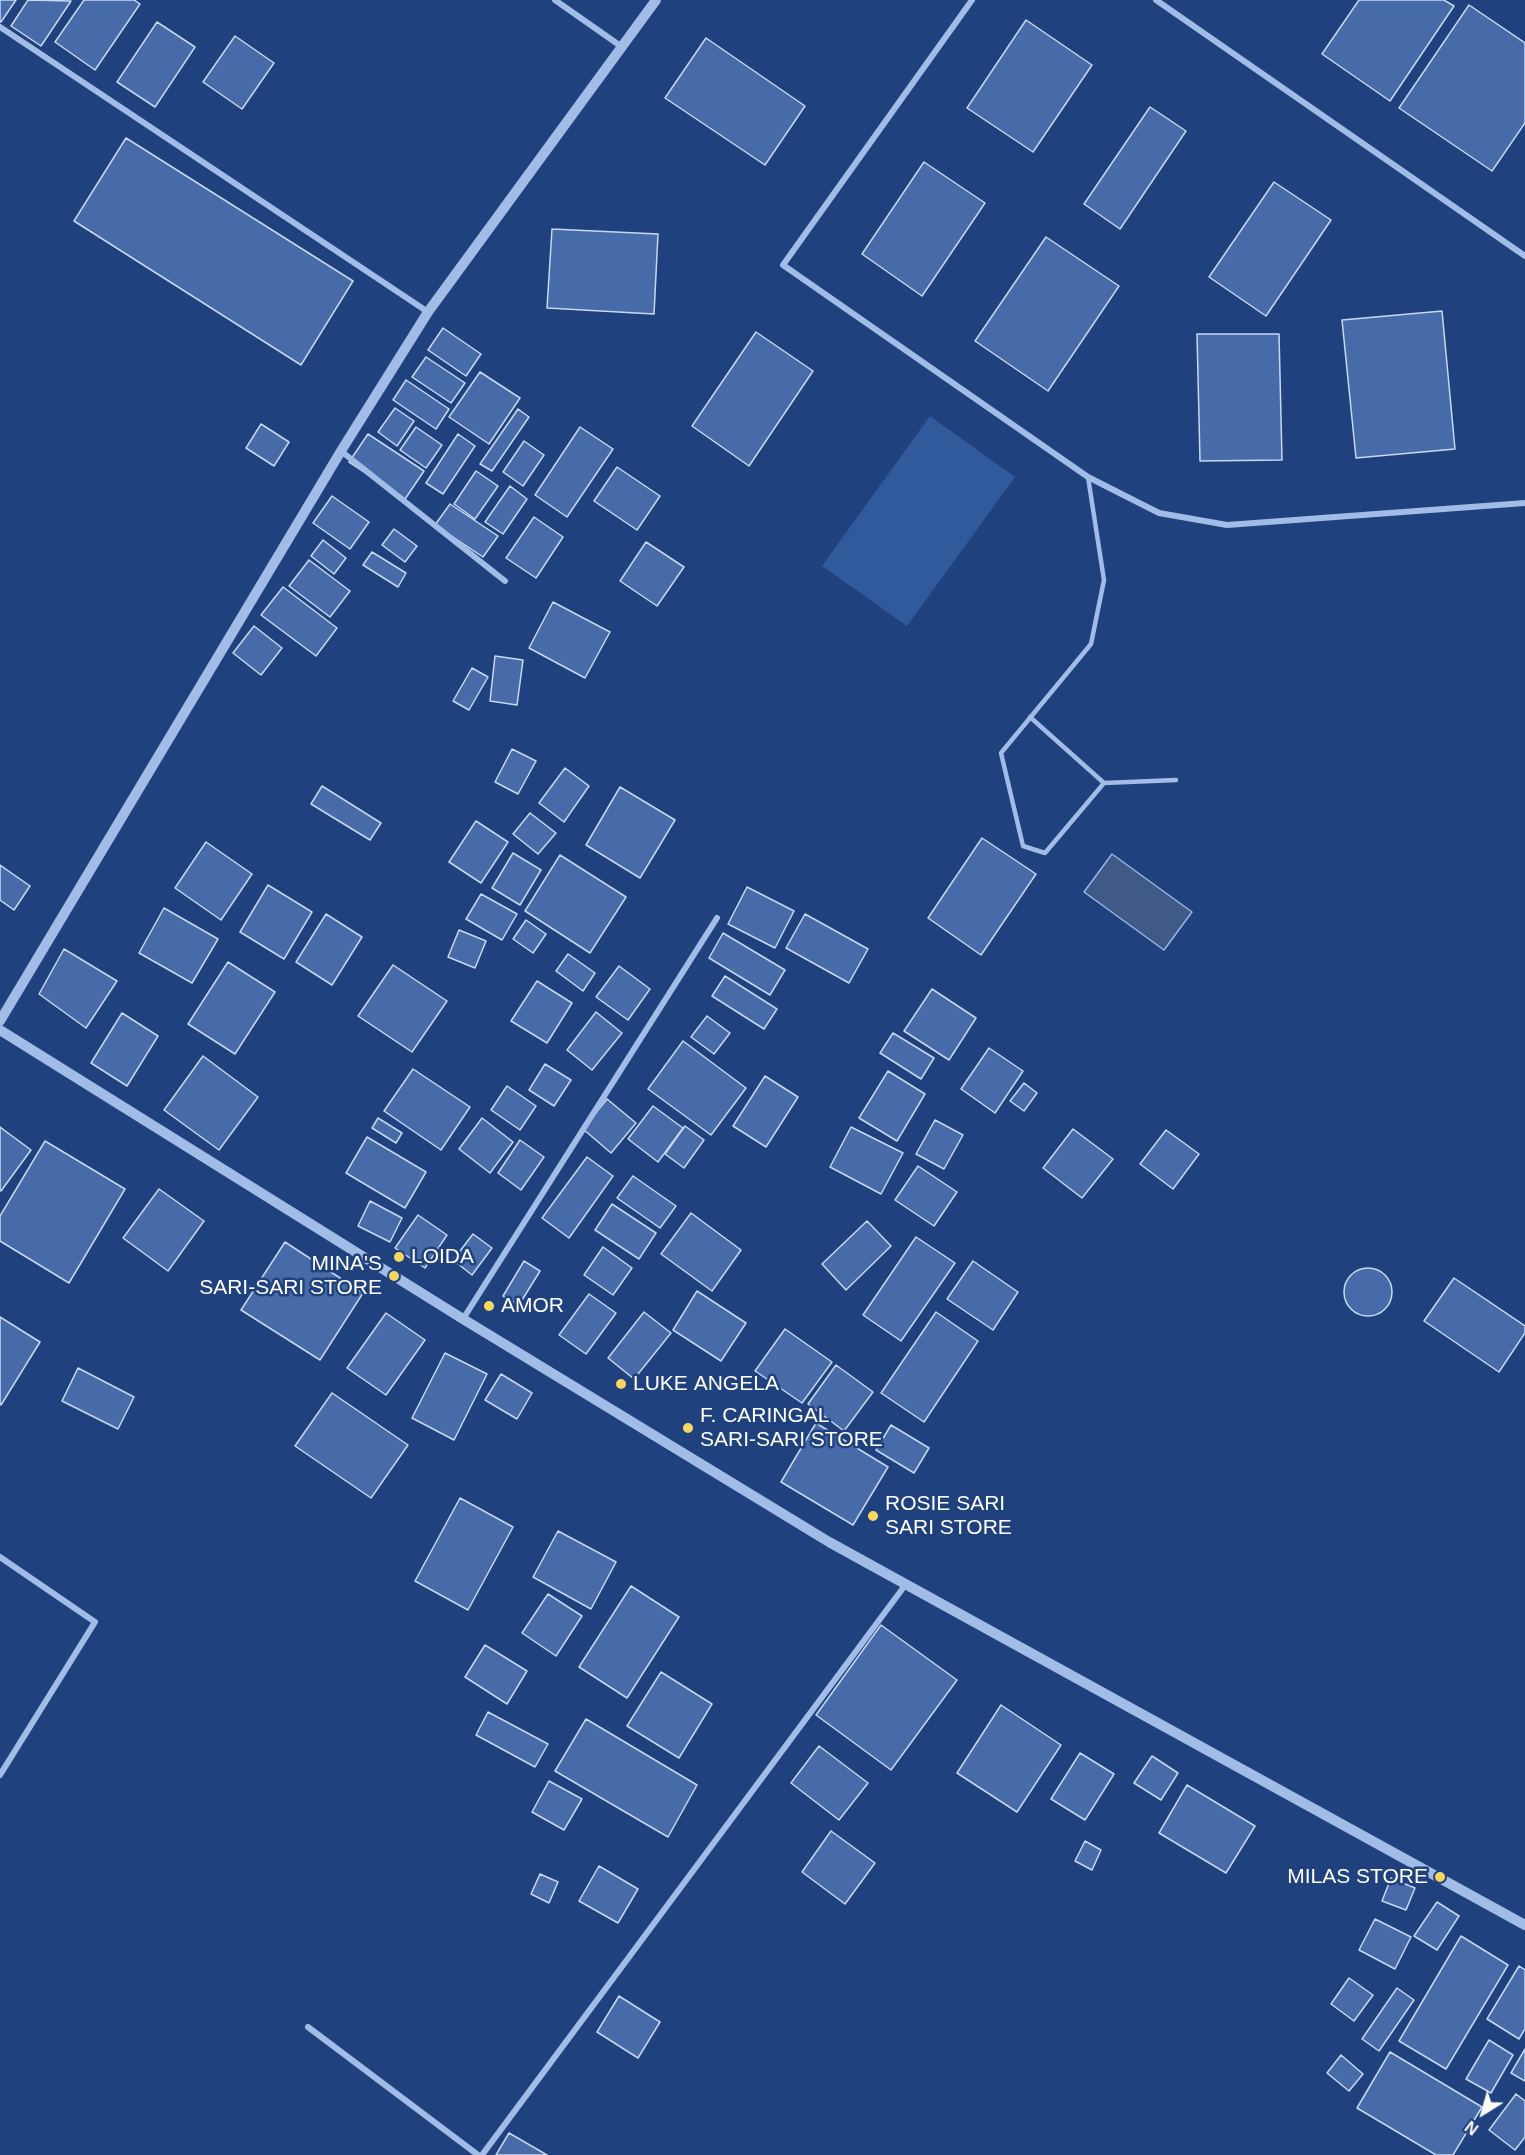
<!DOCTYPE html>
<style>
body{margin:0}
#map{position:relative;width:1525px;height:2155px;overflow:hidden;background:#1f417e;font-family:Arial,sans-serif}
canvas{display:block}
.north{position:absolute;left:1453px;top:2083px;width:60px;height:60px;-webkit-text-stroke:4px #1f417e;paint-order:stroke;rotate:217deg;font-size:16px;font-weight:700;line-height:24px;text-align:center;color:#fff}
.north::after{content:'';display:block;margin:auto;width:21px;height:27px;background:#fff;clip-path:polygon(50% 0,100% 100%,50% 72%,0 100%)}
</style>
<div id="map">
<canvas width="1525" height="2155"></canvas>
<div class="north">N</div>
</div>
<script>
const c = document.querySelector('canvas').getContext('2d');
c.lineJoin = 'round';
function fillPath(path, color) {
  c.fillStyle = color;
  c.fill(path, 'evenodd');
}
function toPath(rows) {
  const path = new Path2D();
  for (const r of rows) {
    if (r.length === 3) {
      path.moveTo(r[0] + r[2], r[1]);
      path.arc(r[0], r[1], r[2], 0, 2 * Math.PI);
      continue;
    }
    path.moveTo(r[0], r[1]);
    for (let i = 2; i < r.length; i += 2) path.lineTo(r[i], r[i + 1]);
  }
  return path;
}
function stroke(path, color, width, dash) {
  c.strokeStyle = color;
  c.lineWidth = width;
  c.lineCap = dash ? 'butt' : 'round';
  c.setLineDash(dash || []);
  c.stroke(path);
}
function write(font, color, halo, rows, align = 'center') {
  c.font = font + ' Arial,sans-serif';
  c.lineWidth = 5;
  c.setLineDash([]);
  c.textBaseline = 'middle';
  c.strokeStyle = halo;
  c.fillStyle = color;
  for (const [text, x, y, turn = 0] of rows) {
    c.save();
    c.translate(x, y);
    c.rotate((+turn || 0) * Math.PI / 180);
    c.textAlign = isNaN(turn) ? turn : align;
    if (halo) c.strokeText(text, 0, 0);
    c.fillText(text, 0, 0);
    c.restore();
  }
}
fillPath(toPath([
 [930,416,1015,477,907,626,822,566]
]), '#315a9d');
const water = toPath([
 [1112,854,1192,912,1164,950,1084,892,1112,854]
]);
fillPath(water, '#405987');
stroke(water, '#96b6e9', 1.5);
const building = toPath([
 [0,0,16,0,1,22,0,22,0,0],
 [28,0,71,1,41,46,11,26,28,0],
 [84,0,134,0,140,4,95,70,55,42,84,0],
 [1359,0,1444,0,1454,6,1390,101,1322,54,1359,0],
 [1469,5,1525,43,1525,123,1492,171,1399,108,1469,5],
 [1026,20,1092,65,1033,152,967,108,1026,20],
 [157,22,195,47,155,107,117,82,157,22],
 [235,36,274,63,242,109,203,82,235,36],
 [706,38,805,106,765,165,665,98,706,38],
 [1150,107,1186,131,1120,229,1084,204,1150,107],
 [126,138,353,281,301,365,74,221,126,138],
 [924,162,985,203,922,296,862,254,924,162],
 [1274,182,1331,220,1266,316,1209,277,1274,182],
 [552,229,658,234,654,314,547,308,552,229],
 [1046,237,1119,286,1048,391,975,341,1046,237],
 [1442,311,1455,449,1356,458,1342,320,1442,311],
 [443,328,481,354,466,376,428,350,443,328],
 [756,332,813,371,749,466,692,426,756,332],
 [1197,334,1279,334,1282,460,1200,461,1197,334],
 [426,357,465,383,451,403,412,377,426,357],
 [480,372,520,398,489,444,449,417,480,372],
 [406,380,449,409,436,429,393,400,406,380],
 [395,408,414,421,397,446,378,432,395,408],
 [518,409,529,417,492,471,480,464,518,409],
 [261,424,289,442,274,466,246,448,261,424],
 [416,427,442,445,426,468,400,450,416,427],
 [580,427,613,449,567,517,535,495,580,427],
 [368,434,424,471,405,499,349,462,368,434],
 [458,434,475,446,443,494,426,483,458,434],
 [524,441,544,455,523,486,503,472,524,441],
 [617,467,660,496,637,530,594,501,617,467],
 [476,471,498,486,475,519,454,504,476,471],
 [510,486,527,499,503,534,485,522,510,486],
 [332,496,369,522,350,549,313,523,332,496],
 [450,504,498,536,483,557,435,525,450,504],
 [534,517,563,537,536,578,506,558,534,517],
 [394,529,417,546,405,562,382,545,394,529],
 [323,540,346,558,334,574,311,556,323,540],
 [646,542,684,567,657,606,620,581,646,542],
 [372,552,406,573,398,587,363,565,372,552],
 [309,560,350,591,330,617,289,586,309,560],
 [283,587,337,628,316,656,261,615,283,587],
 [553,602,610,632,585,678,529,648,553,602],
 [254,626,282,648,261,675,233,653,254,626],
 [495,656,523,660,517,705,490,701,495,656],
 [472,668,488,677,469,710,453,701,472,668],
 [512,749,536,761,518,794,495,782,512,749],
 [565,768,589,786,564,822,539,803,565,768],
 [322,786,381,823,370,840,311,804,322,786],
 [620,787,675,820,640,878,586,845,620,787],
 [530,813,556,833,538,854,513,834,530,813],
 [476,821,508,842,481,883,449,862,476,821],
 [982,838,1036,874,981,955,928,918,982,838],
 [206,842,252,874,221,920,175,888,206,842],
 [513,853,541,870,520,905,492,888,513,853],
 [560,855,626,897,590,953,525,911,560,855],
 [0,865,30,886,14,910,0,900,0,865],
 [268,885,312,912,284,959,240,932,268,885],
 [747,887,794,911,775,948,728,924,747,887],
 [481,894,517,914,502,940,466,919,481,894],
 [164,908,218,939,192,983,139,953,164,908],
 [326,914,362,937,332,985,296,962,326,914],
 [805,914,868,949,849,983,786,948,805,914],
 [526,920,546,934,533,953,513,939,526,920],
 [459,930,486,941,475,968,448,957,459,930],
 [723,933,785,970,770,995,709,958,723,933],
 [64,949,117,981,86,1028,39,994,64,949],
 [568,954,595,973,583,991,556,971,568,954],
 [228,962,275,992,235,1054,188,1024,228,962],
 [393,965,447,1001,412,1052,358,1016,393,965],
 [619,966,650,989,628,1020,596,997,619,966],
 [725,976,777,1009,764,1029,712,996,725,976],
 [537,981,572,1003,547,1043,511,1021,537,981],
 [932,989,976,1018,949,1060,904,1031,932,989],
 [596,1012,622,1033,592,1070,567,1050,596,1012],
 [122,1013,158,1036,127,1086,91,1063,122,1013],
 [707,1016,730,1033,714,1054,691,1037,707,1016],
 [893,1033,934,1058,921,1079,880,1053,893,1033],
 [683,1041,746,1088,711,1135,648,1089,683,1041],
 [989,1048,1023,1071,995,1113,961,1089,989,1048],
 [203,1056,258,1097,219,1150,164,1110,203,1056],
 [545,1064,571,1080,554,1106,529,1090,545,1064],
 [413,1069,470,1107,441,1150,384,1111,413,1069],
 [888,1071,925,1094,897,1141,859,1118,888,1071],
 [765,1076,798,1097,766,1147,733,1126,765,1076],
 [1024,1083,1037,1093,1024,1111,1010,1101,1024,1083],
 [507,1086,536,1106,520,1130,491,1110,507,1086],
 [607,1099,636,1123,611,1153,583,1129,607,1099],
 [653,1106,683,1128,658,1162,628,1139,653,1106],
 [378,1118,402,1133,396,1143,372,1128,378,1118],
 [482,1118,513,1142,490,1173,459,1149,482,1118],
 [935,1120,963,1135,944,1169,916,1154,935,1120],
 [685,1126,704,1140,684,1168,665,1154,685,1126],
 [0,1127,31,1150,1,1191,0,1190,0,1127],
 [851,1127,903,1153,881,1194,830,1167,851,1127],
 [1073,1129,1113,1159,1082,1198,1043,1168,1073,1129],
 [1166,1130,1199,1154,1173,1189,1140,1164,1166,1130],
 [367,1137,426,1172,405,1208,346,1173,367,1137],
 [520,1140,544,1157,521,1190,498,1173,520,1140],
 [45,1141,125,1189,69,1283,0,1241,0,1216,45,1141],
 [587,1157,613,1176,569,1238,542,1218,587,1157],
 [918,1166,957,1192,934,1226,895,1200,918,1166],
 [633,1176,676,1206,660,1228,617,1198,633,1176],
 [159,1189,204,1221,168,1271,123,1238,159,1189],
 [370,1201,402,1218,390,1242,358,1226,370,1201],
 [612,1204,656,1233,639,1259,595,1230,612,1204],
 [691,1213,741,1250,712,1291,661,1254,691,1213],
 [418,1215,447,1235,425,1268,395,1248,418,1215],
 [867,1221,891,1246,846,1290,822,1264,867,1221],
 [473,1234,492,1248,472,1275,453,1260,473,1234],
 [916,1237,955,1263,901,1341,863,1315,916,1237],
 [285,1242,363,1293,320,1360,241,1310,285,1242],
 [603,1247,632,1268,613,1295,584,1275,603,1247],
 [524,1261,540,1271,519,1305,503,1296,524,1261],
 [973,1261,1018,1292,993,1330,947,1299,973,1261],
 [1368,1292,24],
 [1454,1278,1525,1326,1525,1333,1499,1372,1424,1321,1454,1278],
 [697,1291,746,1323,721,1361,673,1330,697,1291],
 [589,1294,616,1313,586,1354,559,1335,589,1294],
 [644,1312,671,1333,634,1379,608,1358,644,1312],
 [936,1312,978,1341,924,1422,881,1393,936,1312],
 [386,1313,425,1340,386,1395,347,1368,386,1313],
 [0,1317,40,1342,1,1405,0,1404,0,1317],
 [785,1329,832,1362,802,1403,755,1371,785,1329],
 [445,1353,487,1374,454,1440,412,1418,445,1353],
 [836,1365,873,1392,844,1431,808,1404,836,1365],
 [78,1368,134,1397,118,1429,62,1401,78,1368],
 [501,1374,532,1393,517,1419,485,1400,501,1374],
 [332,1393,408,1445,371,1498,295,1446,332,1393],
 [816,1423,888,1467,853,1525,781,1482,816,1423],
 [891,1425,929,1448,914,1473,876,1450,891,1425],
 [460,1498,513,1527,468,1610,415,1581,460,1498],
 [558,1531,616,1562,591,1609,533,1577,558,1531],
 [631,1586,679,1617,627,1698,579,1667,631,1586],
 [548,1594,582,1616,556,1656,522,1633,548,1594],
 [881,1625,957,1680,891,1770,816,1715,881,1625],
 [485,1645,527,1671,507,1704,465,1677,485,1645],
 [661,1672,712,1704,679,1758,627,1726,661,1672],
 [1001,1705,1061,1745,1017,1812,957,1773,1001,1705],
 [488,1712,548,1744,535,1767,476,1735,488,1712],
 [586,1719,697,1785,668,1837,555,1771,586,1719],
 [819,1746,868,1783,839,1820,791,1783,819,1746],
 [1080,1753,1114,1774,1085,1820,1051,1799,1080,1753],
 [1152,1756,1178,1773,1161,1800,1134,1783,1152,1756],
 [549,1781,582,1799,564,1830,532,1812,549,1781],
 [1187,1785,1255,1826,1226,1873,1159,1833,1187,1785],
 [831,1831,875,1863,845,1904,802,1872,831,1831],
 [1085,1841,1101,1850,1092,1870,1075,1861,1085,1841],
 [599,1866,638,1889,618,1923,579,1901,599,1866],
 [540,1874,558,1882,549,1903,531,1894,540,1874],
 [1391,1878,1415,1888,1406,1910,1382,1901,1391,1878],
 [1437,1902,1459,1916,1437,1950,1414,1936,1437,1902],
 [1375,1919,1411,1937,1395,1969,1359,1950,1375,1919],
 [1461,1936,1508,1965,1446,2069,1399,2041,1461,1936],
 [1519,1966,1525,1970,1525,2029,1519,2039,1487,2019,1519,1966],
 [1349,1978,1373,1995,1354,2021,1331,2004,1349,1978],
 [1397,1988,1414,2000,1379,2051,1362,2039,1397,1988],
 [619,1996,660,2022,638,2058,597,2032,619,1996],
 [1489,2040,1513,2055,1491,2093,1466,2079,1489,2040],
 [1525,2049,1525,2081,1511,2073,1525,2049],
 [1390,2052,1482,2107,1453,2155,1436,2155,1357,2108,1390,2052],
 [1341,2055,1363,2074,1349,2091,1327,2073,1341,2055],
 [1516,2094,1525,2101,1525,2137,1515,2150,1489,2130,1516,2094],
 [509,2133,547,2155,496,2155,509,2133]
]);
fillPath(building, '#476ba8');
stroke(building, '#c6d8f6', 1.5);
stroke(toPath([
 [1088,477,1104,580,1091,644,1001,753,1023,846,1045,853,1104,783],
 [1030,717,1104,783,1176,780]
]), '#a2bce8', 4.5);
stroke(toPath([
 [555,0,622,47],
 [972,0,783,265,1088,477,1159,513,1227,525,1525,503],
 [1156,0,1525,256],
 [0,27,428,312],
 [341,451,505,581],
 [463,1319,717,918],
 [0,1557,95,1622,0,1775],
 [308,2027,478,2155],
 [482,2155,906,1584]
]), '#a2bce8', 6);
stroke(toPath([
 [0,1021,341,451,428,312,656,0],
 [0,1030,463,1319,829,1542,1525,1925]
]), '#a2bce8', 10);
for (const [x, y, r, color] of [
 [399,1257,6,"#f6d762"],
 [394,1276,6,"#f6d762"],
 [489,1306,6,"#f6d762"],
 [621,1384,6,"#f6d762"],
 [688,1428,6,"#f6d762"],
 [873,1516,6,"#f6d762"],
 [1440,1877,6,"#f6d762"]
]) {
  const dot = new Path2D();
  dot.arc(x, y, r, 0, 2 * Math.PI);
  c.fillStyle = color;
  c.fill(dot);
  stroke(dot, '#1f417e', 2);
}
write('21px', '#fff', '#1f417e', [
 ["LOIDA",411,1257],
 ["MINA'S",382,1264,"right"],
 ["SARI-SARI STORE",382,1288,"right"],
 ["AMOR",501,1306],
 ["LUKE ANGELA",633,1384],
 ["F. CARINGAL",700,1416],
 ["SARI-SARI STORE",700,1440],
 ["ROSIE SARI",885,1504],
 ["SARI STORE",885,1528],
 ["MILAS STORE",1428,1877,"right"]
], 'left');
</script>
